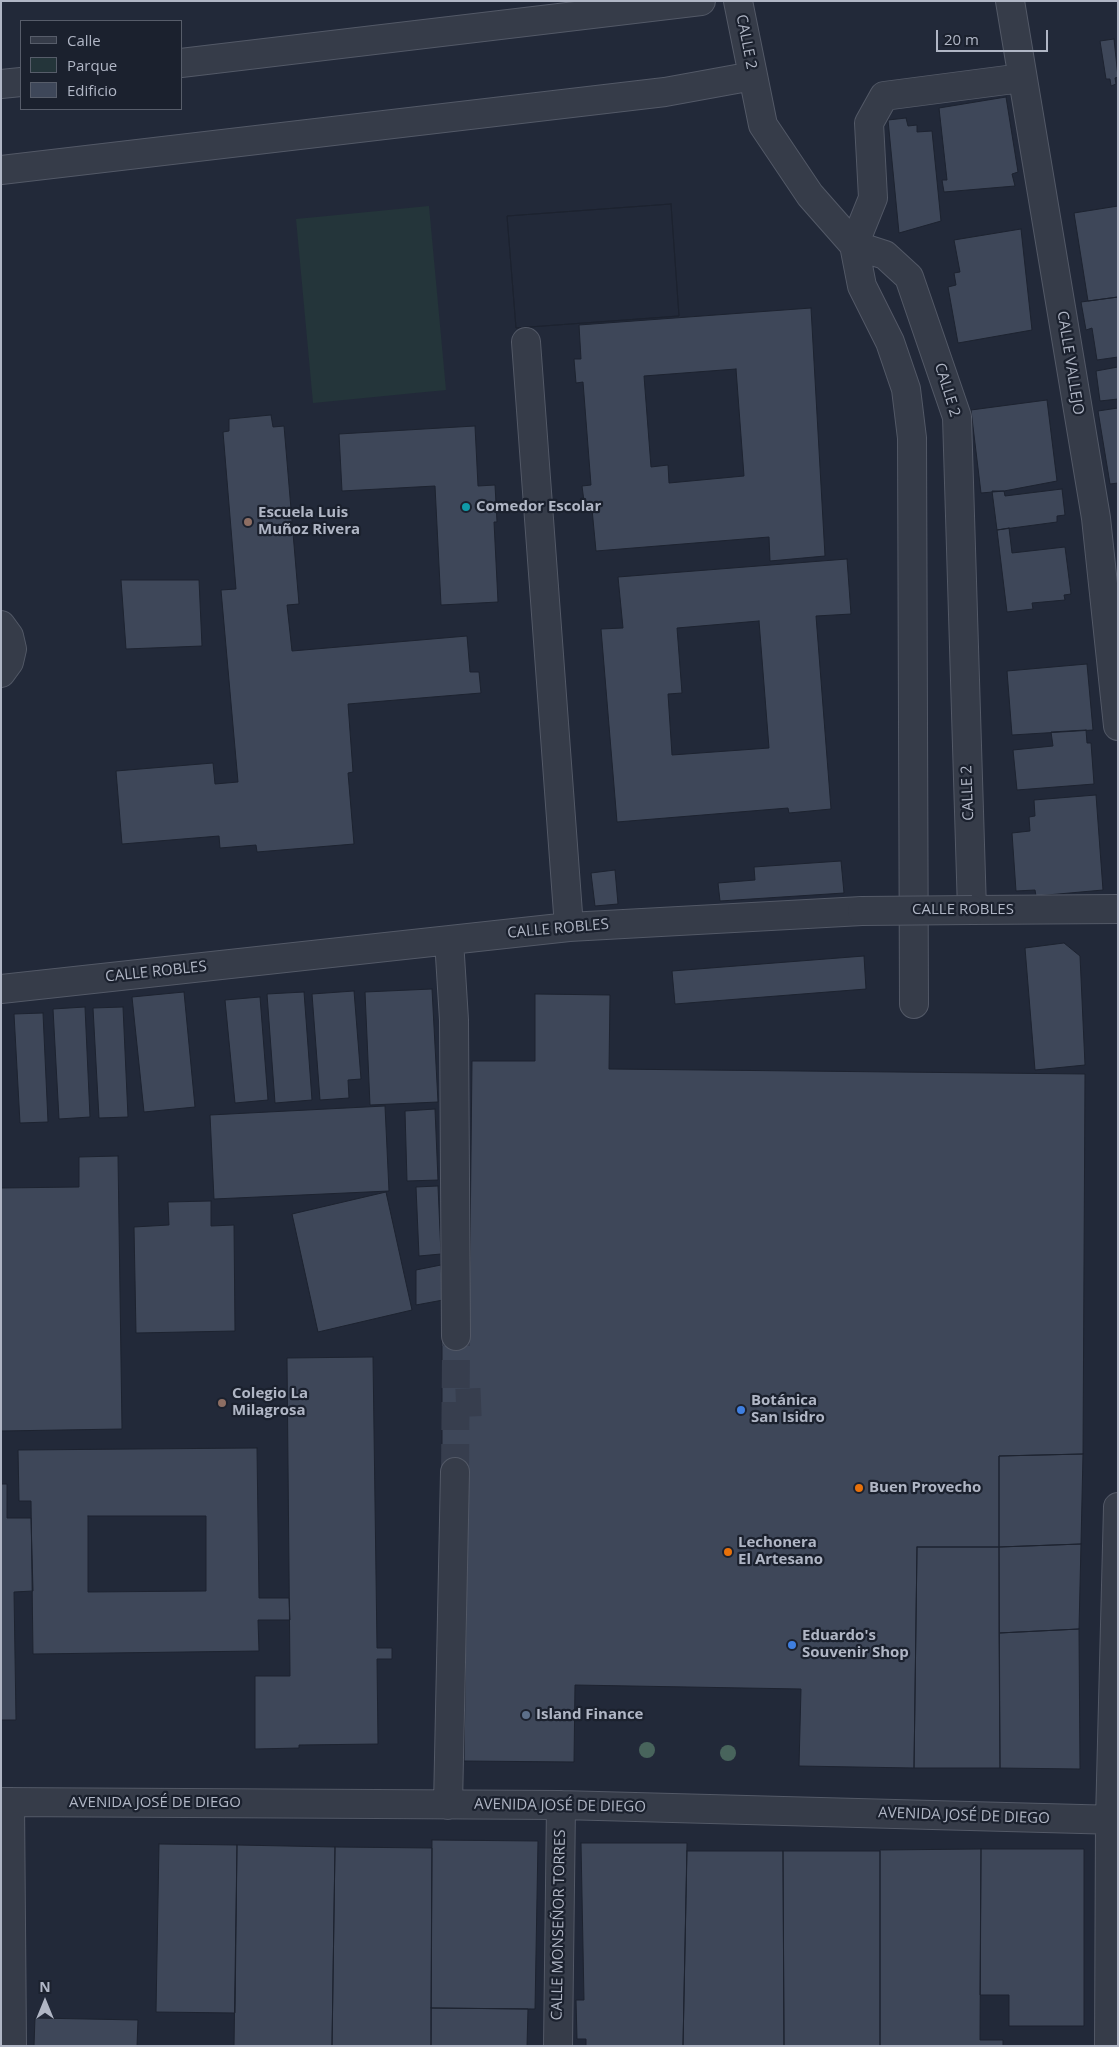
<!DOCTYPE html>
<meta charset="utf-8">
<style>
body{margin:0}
#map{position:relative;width:1119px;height:2047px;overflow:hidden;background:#222939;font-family:"Open Sans",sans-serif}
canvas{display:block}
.frame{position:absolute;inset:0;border:2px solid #b0b6c5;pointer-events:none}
.legend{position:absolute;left:20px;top:20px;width:162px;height:90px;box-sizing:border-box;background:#1b212e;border:1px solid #575d6a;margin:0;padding:6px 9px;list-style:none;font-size:15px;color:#b0b6c5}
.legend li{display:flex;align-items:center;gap:10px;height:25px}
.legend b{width:25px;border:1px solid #575d6a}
.north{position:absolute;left:20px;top:1977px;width:50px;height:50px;-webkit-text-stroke:4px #1b212e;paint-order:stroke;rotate:0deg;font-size:14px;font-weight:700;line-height:20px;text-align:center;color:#b0b6c5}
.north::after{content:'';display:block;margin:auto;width:18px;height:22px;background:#b0b6c5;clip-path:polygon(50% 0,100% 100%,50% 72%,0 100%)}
.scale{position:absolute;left:936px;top:30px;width:112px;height:22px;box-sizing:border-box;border:2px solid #b0b6c5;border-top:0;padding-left:6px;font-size:15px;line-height:18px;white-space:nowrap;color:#b0b6c5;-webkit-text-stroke:4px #1b212e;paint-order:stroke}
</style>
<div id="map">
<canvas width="1119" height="2047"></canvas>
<div class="frame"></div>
<ul class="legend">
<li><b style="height:6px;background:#363c49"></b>Calle</li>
<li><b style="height:14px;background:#24353a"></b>Parque</li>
<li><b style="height:14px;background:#3e4759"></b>Edificio</li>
</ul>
<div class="north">N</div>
<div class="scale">20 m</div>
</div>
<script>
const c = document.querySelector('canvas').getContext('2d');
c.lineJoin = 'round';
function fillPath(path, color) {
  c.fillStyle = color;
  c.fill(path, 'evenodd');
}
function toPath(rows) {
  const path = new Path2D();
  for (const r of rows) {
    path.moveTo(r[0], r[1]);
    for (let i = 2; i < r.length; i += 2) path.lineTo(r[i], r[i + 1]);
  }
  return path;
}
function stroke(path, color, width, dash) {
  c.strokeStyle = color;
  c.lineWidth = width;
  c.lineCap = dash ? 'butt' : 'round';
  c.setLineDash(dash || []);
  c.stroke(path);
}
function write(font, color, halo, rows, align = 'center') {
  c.font = font + ' "Open Sans",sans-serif';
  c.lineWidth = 4.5;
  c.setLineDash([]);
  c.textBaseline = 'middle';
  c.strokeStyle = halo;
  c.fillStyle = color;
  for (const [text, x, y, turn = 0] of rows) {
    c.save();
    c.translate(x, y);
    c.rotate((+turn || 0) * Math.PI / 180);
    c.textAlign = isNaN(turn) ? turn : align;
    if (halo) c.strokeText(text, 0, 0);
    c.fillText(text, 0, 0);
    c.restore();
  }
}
fillPath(toPath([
 [429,206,446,390,313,403,296,219]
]), '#24353a');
const building = toPath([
 [1114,39,1118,77,1115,78,1116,84,1111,86,1110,79,1106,79,1100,41,1114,39],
 [1006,97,1018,172,1012,174,1015,186,944,192,942,180,947,180,939,108,1006,97],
 [906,118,908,126,917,125,917,132,932,131,941,221,899,233,888,120,906,118],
 [671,204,679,316,516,328,507,216,671,204],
 [671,204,679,316,516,328,507,216,671,204],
 [1118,206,1118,297,1088,301,1074,213,1118,206],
 [1021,229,1032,330,958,343,948,287,956,285,954,273,960,272,954,240,1021,229],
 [1118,297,1118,357,1097,360,1092,328,1086,330,1081,302,1118,297],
 [811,308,825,556,770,561,769,537,596,551,592,509,585,509,582,486,591,485,583,382,576,383,574,359,581,359,579,325,811,308],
 [736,369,744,476,669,483,668,465,651,467,644,376,736,369],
 [1118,367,1118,399,1100,401,1096,371,1118,367],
 [1047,400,1057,481,1004,491,981,493,971,410,1047,400],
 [1118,408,1118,483,1110,484,1098,411,1118,408],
 [271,415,273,427,284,426,299,604,287,605,292,651,467,636,470,672,479,672,481,693,348,704,353,772,348,773,354,844,257,852,256,845,220,848,219,836,122,844,116,771,213,763,215,784,238,782,221,590,236,589,223,432,229,431,229,419,271,415],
 [475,426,478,486,495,485,497,522,494,522,498,602,441,605,435,486,342,491,339,434,475,426],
 [1062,489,1065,515,1057,516,1057,522,997,530,992,491,1004,491,1005,496,1062,489],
 [1009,528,1012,553,1065,547,1071,594,1064,595,1065,600,1032,603,1033,609,1007,612,997,530,1009,528],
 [847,559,851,614,816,616,831,809,789,813,788,808,617,822,601,629,623,628,618,577,847,559],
 [759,621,769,748,672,755,668,694,682,693,677,628,759,621],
 [121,580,199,580,202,646,126,649,121,580],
 [1087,664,1093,730,1012,735,1007,671,1087,664],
 [1086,730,1087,743,1091,743,1094,784,1017,790,1013,750,1053,746,1051,732,1086,730],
 [1096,795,1103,890,1036,896,1035,890,1016,891,1012,833,1030,831,1029,817,1035,816,1034,800,1096,795],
 [841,861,844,893,720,901,718,883,755,880,754,867,841,861],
 [615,870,618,904,595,906,591,873,615,870],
 [1064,943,1080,956,1085,1065,1035,1070,1025,948,1064,943],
 [864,956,866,989,675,1004,672,971,864,956],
 [432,989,438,1102,370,1105,365,992,432,989],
 [354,991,361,1079,348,1080,349,1098,320,1100,312,994,354,991],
 [184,992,195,1107,144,1112,132,997,184,992],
 [304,992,312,1100,275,1103,267,994,304,992],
 [535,994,610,995,609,1069,1085,1074,1083,1454,999,1456,999,1547,917,1547,914,1768,799,1766,801,1689,575,1685,574,1762,464,1761,468,1474,442,1470,442,1336,469,1336,472,1061,535,1061,535,994],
 [260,997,268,1100,235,1103,225,1000,260,997],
 [85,1007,90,1117,59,1119,53,1009,85,1007],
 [123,1007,128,1117,99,1118,93,1008,123,1007],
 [43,1013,48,1122,20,1123,14,1014,43,1013],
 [385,1106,389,1191,214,1199,210,1115,385,1106],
 [435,1109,438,1180,407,1181,405,1111,435,1109],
 [118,1156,122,1429,1,1431,1,1188,79,1187,79,1157,118,1156],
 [438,1186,441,1254,419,1256,416,1187,438,1186],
 [386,1192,412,1310,318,1332,292,1214,386,1192],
 [211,1201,211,1226,234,1225,235,1331,136,1333,134,1227,169,1225,168,1202,211,1201],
 [441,1265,443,1300,416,1305,416,1270,441,1265],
 [373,1357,377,1648,392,1648,392,1659,377,1659,378,1744,299,1745,299,1748,255,1749,255,1676,290,1676,287,1358,373,1357],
 [257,1448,259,1598,289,1598,290,1620,258,1620,259,1651,33,1654,31,1501,19,1501,18,1450,257,1448],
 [88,1516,206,1516,206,1591,88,1592,88,1516],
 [1083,1454,1081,1544,999,1547,999,1456,1083,1454],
 [1,1484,7,1484,7,1518,31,1518,33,1591,14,1592,16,1720,1,1720,1,1484],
 [1081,1544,1079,1629,999,1633,999,1547,1081,1544],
 [917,1547,999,1547,1000,1768,914,1768,917,1547],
 [1079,1629,1080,1769,1000,1768,999,1633,1079,1629],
 [432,1840,538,1841,535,2009,431,2008,432,1840],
 [581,1843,687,1843,683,2046,586,2046,586,2039,577,2039,576,2000,584,2000,581,1843],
 [159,1844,237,1845,235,2013,156,2012,159,1844],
 [237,1845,335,1847,332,2046,234,2046,237,1845],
 [335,1847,432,1848,431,2046,332,2046,335,1847],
 [981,1849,1084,1849,1084,2026,1009,2026,1009,1995,980,1995,981,1849],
 [981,1849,980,2040,1003,2040,1003,2046,880,2046,880,1850,981,1849],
 [687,1851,783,1851,784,2046,683,2046,687,1851],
 [783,1851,880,1851,880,2046,784,2046,783,1851],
 [431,2008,528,2009,527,2046,431,2046,431,2008],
 [35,2018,138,2020,137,2046,34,2046,35,2018]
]);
fillPath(building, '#3e4759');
stroke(building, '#1d2330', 1);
stroke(toPath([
 [456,1403,481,1402],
 [455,1472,456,1336]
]), '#373e4e', 28, [28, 14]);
const minor = toPath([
 [738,1,763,125,810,195,854,245,885,255,909,277,957,417,972,910,1118,909],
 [1010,1,1096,518,1118,726],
 [181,63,701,1],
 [1,84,21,82],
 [1,170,665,92,753,76],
 [526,342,569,927],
 [1,625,9,636,12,649,9,662,1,673],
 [449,940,454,1020,456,1336],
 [1,989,569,927,862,911],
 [914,1004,912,438,906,389,890,342,862,286,854,245,873,198,869,123,884,96,1022,78],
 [1,1802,561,1805,1118,1820],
 [10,1802,12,2046],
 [448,1805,455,1472],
 [558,2046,561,1805],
 [1109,2046,1110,1820,1118,1507]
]);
stroke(minor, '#535967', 30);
stroke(minor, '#363c49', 28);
const minorBridge = toPath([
 [862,911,972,910]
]);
stroke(minorBridge, '#535967', 30, []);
stroke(minorBridge, '#363c49', 28);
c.fillStyle = '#48645c';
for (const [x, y] of [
 [647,1750],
 [728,1753]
]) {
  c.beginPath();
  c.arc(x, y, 8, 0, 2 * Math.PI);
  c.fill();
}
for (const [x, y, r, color] of [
 [466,507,5,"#0f9aa8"],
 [248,522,5,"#8d6e63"],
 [222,1403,5,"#8d6e63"],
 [741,1410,5,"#3f7fe0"],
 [859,1488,5,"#e8710a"],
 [728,1552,5,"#e8710a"],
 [792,1645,5,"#3f7fe0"],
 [526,1715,5,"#5c6f8a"]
]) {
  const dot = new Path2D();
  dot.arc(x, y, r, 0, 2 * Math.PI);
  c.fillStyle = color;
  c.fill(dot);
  stroke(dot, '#1b212e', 2);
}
write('15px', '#b0b6c5', '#1b212e', [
 ["CALLE 2",746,42,79],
 ["CALLE VALLEJO",1070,363,81],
 ["CALLE 2",947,390,73],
 ["CALLE 2",968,793,-92],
 ["CALLE ROBLES",963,910],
 ["CALLE ROBLES",558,929,-5],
 ["CALLE ROBLES",156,972,-6],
 ["AVENIDA JOSÉ DE DIEGO",155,1803],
 ["AVENIDA JOSÉ DE DIEGO",560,1806,1],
 ["AVENIDA JOSÉ DE DIEGO",964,1816,2],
 ["CALLE MONSEÑOR TORRES",559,1925,-89]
]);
write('bold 15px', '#b0b6c5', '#1b212e', [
 ["Comedor Escolar",476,507],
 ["Escuela Luis",258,513],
 ["Muñoz Rivera",258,530],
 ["Colegio La",232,1394],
 ["Milagrosa",232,1411],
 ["Botánica",751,1401],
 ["San Isidro",751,1418],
 ["Buen Provecho",869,1488],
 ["Lechonera",738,1543],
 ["El Artesano",738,1560],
 ["Eduardo's",802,1636],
 ["Souvenir Shop",802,1653],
 ["Island Finance",536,1715]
], 'left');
</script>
